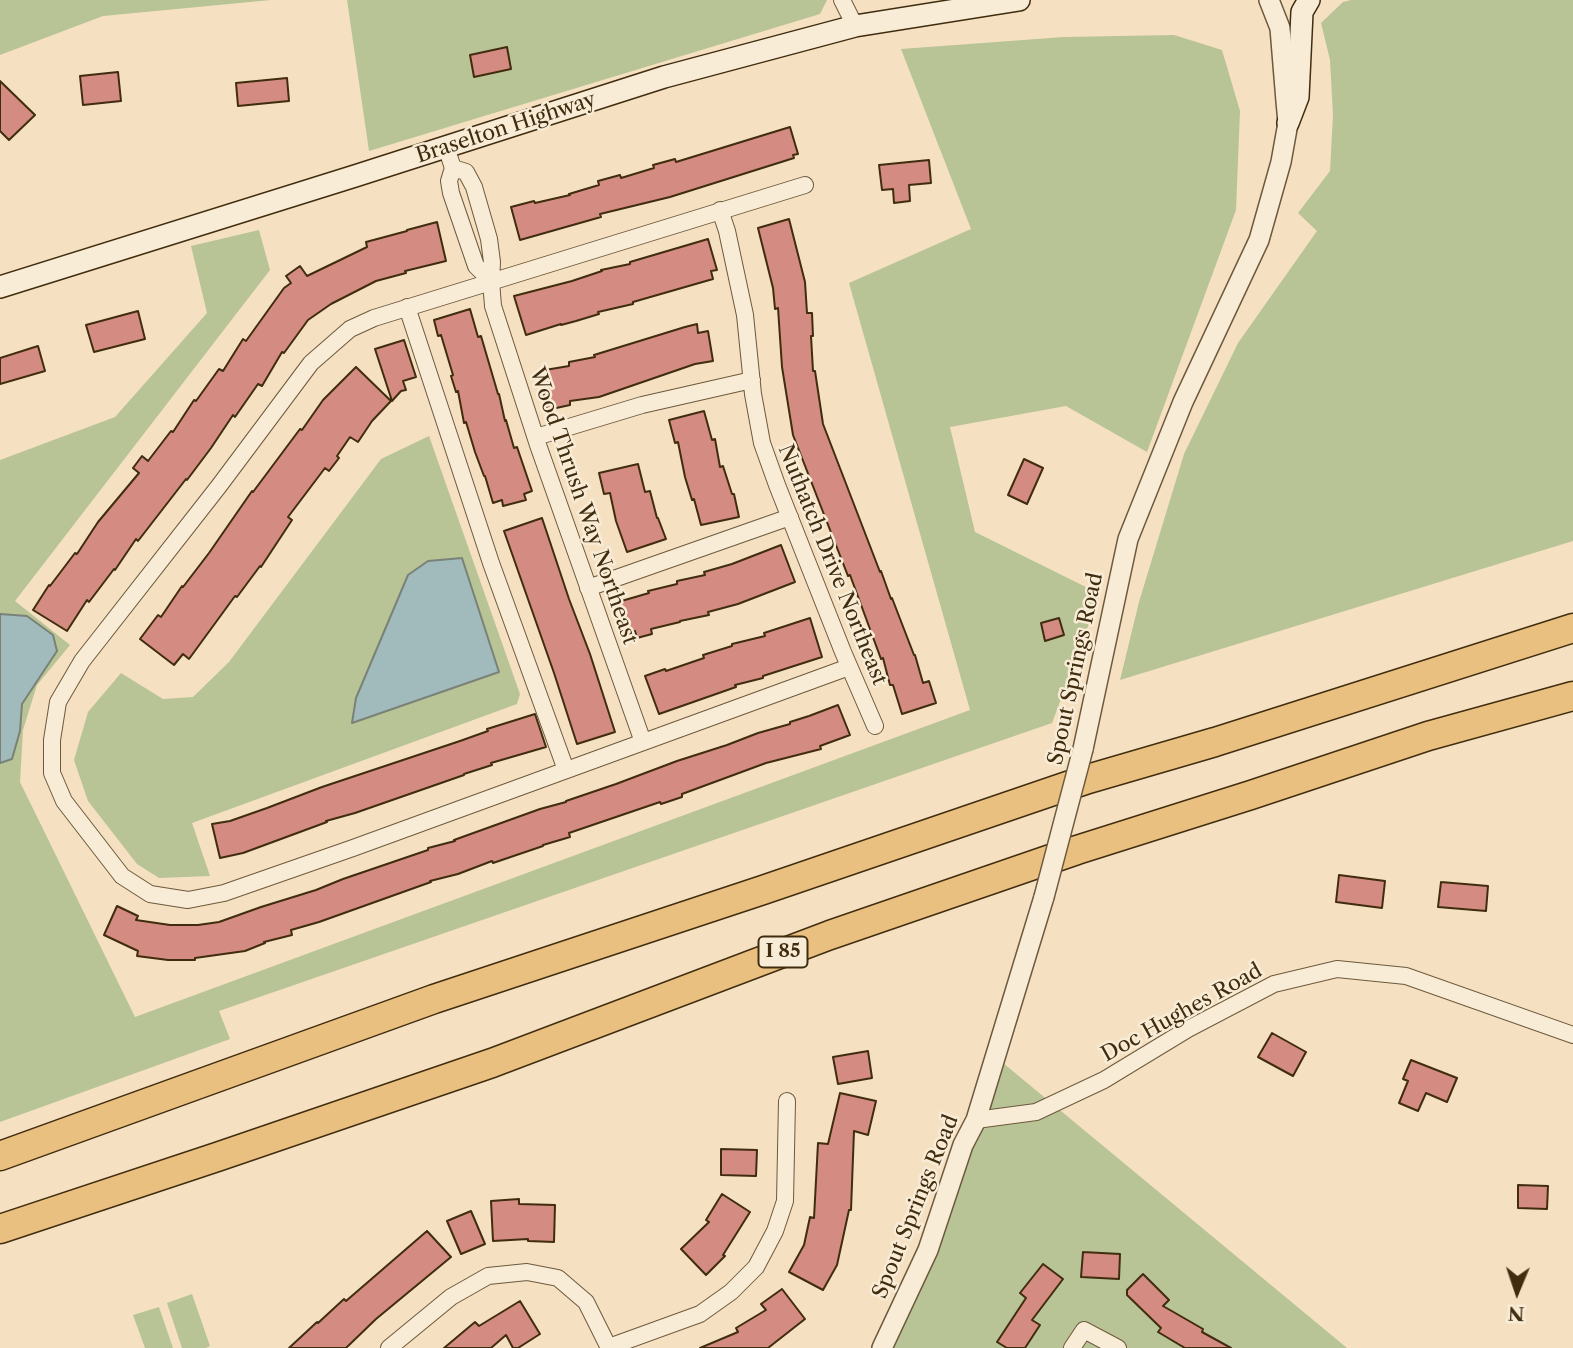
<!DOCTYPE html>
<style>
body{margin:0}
#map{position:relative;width:1573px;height:1348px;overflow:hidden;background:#f5e1c1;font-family:"Libre Caslon Text",serif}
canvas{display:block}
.north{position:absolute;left:1482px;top:1257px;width:70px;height:70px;-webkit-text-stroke:5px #f8ecd7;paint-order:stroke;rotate:182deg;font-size:19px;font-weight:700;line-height:28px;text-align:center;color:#402c0f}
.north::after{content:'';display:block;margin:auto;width:24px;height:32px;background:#402c0f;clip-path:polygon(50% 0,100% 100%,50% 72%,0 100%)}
</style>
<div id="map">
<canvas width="1573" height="1348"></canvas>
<div class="north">N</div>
</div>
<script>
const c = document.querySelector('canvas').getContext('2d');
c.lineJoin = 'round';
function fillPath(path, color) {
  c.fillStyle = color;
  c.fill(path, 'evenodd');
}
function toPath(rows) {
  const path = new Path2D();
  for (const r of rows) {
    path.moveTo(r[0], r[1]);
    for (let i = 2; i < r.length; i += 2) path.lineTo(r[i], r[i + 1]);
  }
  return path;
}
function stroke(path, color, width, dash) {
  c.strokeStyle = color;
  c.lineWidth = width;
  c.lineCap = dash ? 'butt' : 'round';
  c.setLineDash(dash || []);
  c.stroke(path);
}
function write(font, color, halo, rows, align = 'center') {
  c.font = font + ' "Libre Caslon Text",serif';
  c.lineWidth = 5;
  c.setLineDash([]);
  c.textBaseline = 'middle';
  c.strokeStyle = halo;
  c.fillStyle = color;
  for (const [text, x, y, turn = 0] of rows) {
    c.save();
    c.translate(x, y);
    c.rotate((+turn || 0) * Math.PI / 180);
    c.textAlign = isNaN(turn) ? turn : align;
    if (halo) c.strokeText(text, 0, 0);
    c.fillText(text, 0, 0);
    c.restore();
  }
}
fillPath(toPath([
 [0,0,271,0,103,16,0,55],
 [347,0,827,0,820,14,369,151],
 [1351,0,1573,0,1573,541,1120,680,1139,602,1184,454,1238,343,1317,231,1298,213,1330,171,1333,115,1330,60,1321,23,1343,2],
 [1174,35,1222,50,1240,111,1236,210,1147,452,1066,406,950,427,975,532,1100,594,1052,723,219,1011,230,1039,0,1122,0,763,12,759,20,731,22,704,57,651,27,616,0,614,0,460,115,417,207,313,191,246,259,230,270,270,15,601,70,645,37,685,23,730,20,782,135,1017,970,710,849,283,971,229,901,49,1064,37],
 [429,436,520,694,517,704,192,823,210,876,159,878,137,864,88,801,74,760,88,712,121,673,163,699,193,697,229,662,381,459],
 [991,1053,1347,1348,879,1348],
 [192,1294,210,1346,206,1348,182,1348,167,1303],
 [159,1307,173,1348,145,1348,133,1315]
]), '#b8c396');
const water = toPath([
 [462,558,499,672,352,723,356,698,408,575,428,561,462,558],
 [0,614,27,616,53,635,57,651,22,704,20,731,12,759,0,763,0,614]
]);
fillPath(water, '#a1bbbd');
stroke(water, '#7a8277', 2);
const building = toPath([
 [507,47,511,69,474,77,470,55,507,47],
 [118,72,121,101,83,105,80,76,118,72],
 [287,78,289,101,238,106,236,83,287,78],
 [0,81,35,115,9,140,0,131,0,81],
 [790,127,798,154,793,155,794,158,670,197,600,214,601,217,520,240,511,207,534,201,535,203,570,195,569,194,599,185,598,181,620,175,621,178,654,168,653,165,675,159,676,162,790,127],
 [929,160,931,183,909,185,910,201,894,203,893,189,882,190,879,165,929,160],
 [789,219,805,282,807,313,812,313,813,336,811,336,813,371,815,371,823,424,880,572,881,571,891,599,892,598,914,655,915,655,923,683,929,681,936,703,902,714,893,685,890,685,883,658,881,659,850,575,848,576,793,435,782,367,778,308,775,309,773,288,758,228,789,219],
 [437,222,446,261,405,271,406,273,376,281,331,304,308,320,284,353,282,352,262,386,258,384,235,417,233,415,211,448,187,480,186,479,138,541,136,539,115,570,114,569,89,602,87,600,67,631,33,610,49,585,50,586,75,553,77,554,98,522,139,473,133,468,142,456,148,461,171,431,173,432,194,400,196,401,219,369,223,371,243,339,246,341,284,288,291,283,286,276,300,266,307,276,367,247,366,242,407,231,407,230,437,222],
 [708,239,717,270,711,271,713,279,633,302,633,304,598,312,599,314,576,321,561,325,561,324,526,335,514,296,572,281,602,271,601,270,630,264,630,262,708,239],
 [470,309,478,337,481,336,498,394,499,394,505,421,506,420,514,448,517,447,532,491,524,494,526,500,503,506,502,500,493,503,485,476,484,476,475,452,466,422,464,423,458,391,456,392,451,376,453,375,441,335,438,336,434,320,470,309],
 [138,311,145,339,94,352,86,325,138,311],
 [697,324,698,333,708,331,713,361,695,364,599,397,570,401,570,405,547,410,539,371,569,366,569,362,595,357,594,355,685,327,697,324],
 [404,340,416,377,403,381,406,390,401,391,392,401,375,349,404,340],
 [38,346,45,371,0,384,0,358,38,346],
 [356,367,391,401,372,421,358,442,350,437,337,456,339,458,329,471,325,468,288,517,292,520,261,567,260,566,237,597,235,596,189,659,183,654,174,665,140,639,158,615,161,617,182,586,183,587,209,553,252,491,253,492,300,429,302,430,323,400,356,367],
 [704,411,712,440,715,439,720,467,723,466,732,494,734,494,739,517,701,525,694,499,692,500,685,477,678,442,675,443,669,420,704,411],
 [1024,459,1043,468,1027,504,1008,495,1024,459],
 [638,464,645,492,650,491,657,518,658,518,666,539,627,552,616,521,610,493,604,494,599,473,638,464],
 [542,518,569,599,590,654,615,732,577,744,554,673,504,531,542,518],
 [781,545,795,582,738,604,708,612,709,615,680,621,680,622,651,629,652,634,637,638,635,631,627,633,618,602,649,593,648,591,677,584,677,581,705,575,704,572,732,564,781,545],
 [810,618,822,657,763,676,763,678,735,685,736,687,659,714,645,676,665,669,666,671,704,658,703,655,732,646,732,644,765,636,764,633,810,618],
 [1059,618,1064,635,1045,641,1041,623,1059,618],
 [838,705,850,735,820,746,821,749,766,763,682,794,682,797,661,804,660,802,569,833,570,837,543,845,543,846,493,863,492,861,458,874,430,881,431,882,319,922,291,930,292,935,264,942,265,943,245,951,195,958,195,960,168,960,137,956,138,951,104,935,117,906,138,916,136,920,170,925,198,925,219,922,261,907,316,890,343,879,428,850,428,848,455,841,454,840,540,809,566,802,566,801,616,784,677,761,727,745,758,733,790,724,790,722,809,716,838,705],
 [535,714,546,747,491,763,492,765,464,774,464,775,355,813,326,821,327,822,243,853,220,858,212,824,230,821,267,808,322,787,460,741,488,731,487,729,535,714],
 [1339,875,1385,881,1382,908,1336,902,1339,875],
 [1441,882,1488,886,1486,911,1438,907,1441,882],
 [1272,1033,1306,1052,1293,1076,1258,1057,1272,1033],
 [868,1051,872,1078,838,1084,833,1057,868,1051],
 [1411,1060,1457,1078,1447,1102,1426,1093,1418,1111,1399,1103,1408,1081,1403,1079,1411,1060],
 [840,1093,876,1101,868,1135,854,1131,851,1210,849,1210,837,1265,823,1290,789,1272,804,1245,810,1217,814,1218,818,1143,828,1144,840,1093],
 [721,1149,757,1150,756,1176,721,1175,721,1149],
 [1518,1185,1548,1186,1547,1209,1518,1208,1518,1185],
 [722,1194,750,1212,723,1255,725,1256,706,1275,681,1249,709,1222,706,1220,722,1194],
 [519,1199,519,1204,555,1205,554,1242,528,1241,528,1239,493,1241,491,1201,519,1199],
 [471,1211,485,1244,461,1254,447,1221,471,1211],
 [427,1231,451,1257,376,1319,346,1348,289,1348,317,1322,318,1323,344,1299,346,1301,427,1231],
 [1083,1252,1120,1254,1119,1279,1081,1277,1083,1252],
 [1043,1264,1063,1279,1032,1320,1040,1325,1025,1348,1007,1348,997,1342,1026,1298,1020,1293,1043,1264],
 [1143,1274,1169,1300,1163,1306,1203,1329,1202,1332,1231,1348,1185,1348,1158,1332,1161,1328,1127,1295,1127,1290,1143,1274],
 [782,1289,805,1319,768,1348,700,1348,738,1332,736,1328,766,1310,761,1304,782,1289],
 [520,1301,540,1334,518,1348,513,1348,506,1335,491,1348,444,1348,475,1322,479,1326,520,1301]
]);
fillPath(building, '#d48b81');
stroke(building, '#402c0f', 2);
const minor = toPath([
 [842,0,855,26],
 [446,147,453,168,449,181,451,193,476,266,491,281,492,262,489,239,474,187,466,172,453,168],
 [805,185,374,318,350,329,311,363,219,486,82,661,58,702,52,740,52,773,64,801,122,876,150,894,188,900,224,893,353,848,849,667],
 [720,210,727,231,745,315,753,394,762,443,777,485,843,652,875,726],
 [491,281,493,306,538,445,643,742],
 [407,307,491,563,566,770],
 [536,437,642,405,752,380],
 [588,588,790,517],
 [976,1120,1036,1112,1104,1080,1188,1029,1274,984,1337,969,1406,976,1573,1035],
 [609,1347,700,1314,731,1292,756,1267,775,1231,785,1201,787,1101],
 [389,1348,451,1297,488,1276,527,1272,558,1278,586,1302,609,1348],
 [1072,1348,1084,1330,1118,1348]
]);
const tertiary = toPath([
 [1083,749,1128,539,1183,402,1259,240,1281,162,1288,123,1286,101,1280,28,1269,0],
 [882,1348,928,1250,963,1145,976,1120,1044,897]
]);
const secondary = toPath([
 [1288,123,1298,97,1302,12,1309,0],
 [0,287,355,176,664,77,855,26,1019,0]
]);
const motorway = toPath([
 [0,1156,434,999,763,890,1088,779,1215,742,1573,628],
 [0,1229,217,1157,492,1063,830,935,1077,850,1251,795,1428,736,1573,696]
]);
stroke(minor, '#6d593c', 18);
stroke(tertiary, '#6d593c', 22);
stroke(secondary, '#402c0f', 24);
stroke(motorway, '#402c0f', 31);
stroke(minor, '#f8ecd7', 16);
stroke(tertiary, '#f8ecd7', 19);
stroke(secondary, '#f8ecd7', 21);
stroke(motorway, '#eac080', 28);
const tertiaryBridge = toPath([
 [1044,897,1083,749]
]);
stroke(tertiaryBridge, '#6d593c', 22, []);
stroke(tertiaryBridge, '#f8ecd7', 19);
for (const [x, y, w] of [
 [783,952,49]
]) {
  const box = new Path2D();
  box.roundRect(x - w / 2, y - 15.5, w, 31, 5);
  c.fillStyle = '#f8ecd7';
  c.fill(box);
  stroke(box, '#402c0f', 2);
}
write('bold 19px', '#402c0f', null, [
 ["I 85",783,952]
]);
write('21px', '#402c0f', '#f8ecd7', [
 ["Braselton Highway",506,128,-18],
 ["Wood Thrush Way Northeast",583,506,71],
 ["Nuthatch Drive Northeast",832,565,68],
 ["Spout Springs Road",1076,669,-78],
 ["Doc Hughes Road",1182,1013,-29],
 ["Spout Springs Road",916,1207,-68]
]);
</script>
